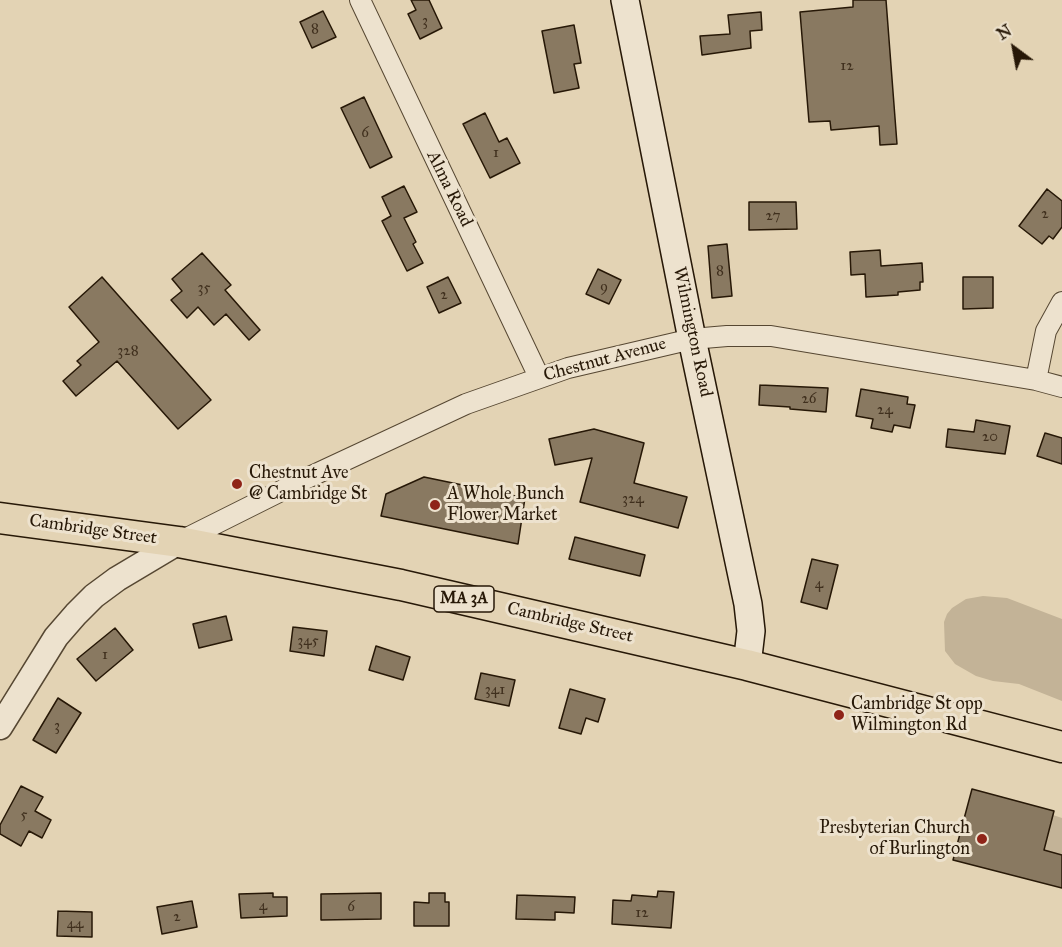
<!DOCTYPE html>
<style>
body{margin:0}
#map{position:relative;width:1062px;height:947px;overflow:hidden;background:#e3d3b4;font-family:"IM FELL Great Primer",serif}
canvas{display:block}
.north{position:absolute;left:984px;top:18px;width:60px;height:60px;-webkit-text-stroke:4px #ede2ce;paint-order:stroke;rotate:328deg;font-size:16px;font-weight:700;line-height:24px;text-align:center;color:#271807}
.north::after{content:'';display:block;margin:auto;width:21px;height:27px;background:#271807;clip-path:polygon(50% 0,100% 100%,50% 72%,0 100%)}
</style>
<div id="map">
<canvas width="1062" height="947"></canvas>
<div class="north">N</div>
</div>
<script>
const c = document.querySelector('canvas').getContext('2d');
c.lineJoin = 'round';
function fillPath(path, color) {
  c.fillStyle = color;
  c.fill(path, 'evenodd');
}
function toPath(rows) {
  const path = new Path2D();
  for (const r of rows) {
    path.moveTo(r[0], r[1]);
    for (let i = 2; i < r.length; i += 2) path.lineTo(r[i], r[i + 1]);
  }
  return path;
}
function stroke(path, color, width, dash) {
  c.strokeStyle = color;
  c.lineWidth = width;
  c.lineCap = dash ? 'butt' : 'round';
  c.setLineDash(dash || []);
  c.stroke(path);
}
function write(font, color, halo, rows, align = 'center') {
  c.font = font + ' "IM FELL Great Primer",serif';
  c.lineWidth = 6;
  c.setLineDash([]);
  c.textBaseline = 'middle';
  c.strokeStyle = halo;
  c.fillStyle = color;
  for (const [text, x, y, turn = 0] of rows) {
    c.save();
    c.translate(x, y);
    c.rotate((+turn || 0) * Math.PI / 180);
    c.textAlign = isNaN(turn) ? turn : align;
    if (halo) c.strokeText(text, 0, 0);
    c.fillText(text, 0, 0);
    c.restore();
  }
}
fillPath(toPath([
 [983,596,1007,598,1062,619,1062,701,1019,684,993,681,976,676,955,664,945,651,944,622,947,614,952,608,966,599],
 [1053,815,1062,818,1062,855,1044,850]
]), '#c3b397');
const building = toPath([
 [411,0,429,0,442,28,420,39,408,14,416,10,411,0],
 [853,0,886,0,897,144,880,145,879,126,831,130,830,121,809,122,800,12,853,7,853,0],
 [323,11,336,37,312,48,300,22,323,11],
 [761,12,762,30,750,31,751,48,702,55,700,36,730,34,728,15,761,12],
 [574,25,581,63,574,64,579,88,554,93,542,31,574,25],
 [364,97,392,157,370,168,341,108,364,97],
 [485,113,499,142,507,138,520,163,490,178,463,124,485,113],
 [404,186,417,212,404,218,416,242,413,244,423,263,407,271,382,221,391,216,382,197,404,186],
 [1047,189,1062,201,1062,227,1053,239,1049,236,1042,244,1019,226,1047,189],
 [749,202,796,202,797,229,749,230,749,202],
 [727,244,732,296,712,298,708,246,727,244],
 [880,250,881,266,922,263,923,282,920,282,920,290,898,292,898,295,866,297,865,274,851,275,850,252,880,250],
 [202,253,231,285,225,290,260,330,249,340,226,314,214,325,198,307,187,318,171,300,182,291,172,279,202,253],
 [598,269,621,280,609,304,586,294,598,269],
 [102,277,211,400,178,429,117,361,76,396,63,381,81,365,77,361,99,342,69,307,102,277],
 [448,277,461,303,439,313,427,287,448,277],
 [963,277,993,277,993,308,963,309,963,277],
 [760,385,828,388,826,412,790,409,790,407,759,405,760,385],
 [861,389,908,397,907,404,915,405,910,428,894,425,892,432,871,428,873,419,856,416,861,389],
 [976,420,1010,426,1005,454,946,447,948,429,974,432,976,420],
 [594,429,644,443,634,483,687,497,678,528,580,502,592,458,555,465,549,439,594,429],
 [1045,433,1062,438,1062,464,1037,456,1045,433],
 [424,477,525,498,518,544,381,516,386,494,424,477],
 [575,537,645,555,640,576,569,559,575,537],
 [812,559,838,565,827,609,801,602,812,559],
 [226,616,232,640,199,648,193,624,226,616],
 [293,627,327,631,324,656,290,651,293,627],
 [115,628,133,650,96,681,77,659,115,628],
 [376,646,410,657,403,680,369,670,376,646],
 [481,673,515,680,509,706,475,699,481,673],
 [570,689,605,699,598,722,586,718,581,734,559,728,570,689],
 [58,698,81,713,56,753,33,740,58,698],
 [21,786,43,797,35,811,51,820,42,838,29,831,21,846,0,834,0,825,21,786],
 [972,789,1054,811,1044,850,1062,855,1062,888,953,860,972,789],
 [658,891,674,892,671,928,612,924,613,900,631,901,632,895,657,897,658,891],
 [273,893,273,897,287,897,287,916,241,918,239,894,273,893],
 [381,893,381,919,321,920,321,894,381,893],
 [429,893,445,893,445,902,449,902,449,926,414,926,414,902,429,903,429,893],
 [517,895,575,897,574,913,555,912,555,920,516,919,517,895],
 [192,901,197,927,162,934,157,907,192,901],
 [58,911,92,912,92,937,57,936,58,911]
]);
fillPath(building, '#897961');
stroke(building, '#271807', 1.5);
const minor = toPath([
 [360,0,539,377],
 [1036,380,1046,331,1062,302],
 [179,542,303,480,466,404,568,368,692,339,727,336,771,336,1036,380,1062,387]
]);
const tertiary = toPath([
 [0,727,56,637,76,614,94,596,117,579,179,542]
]);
const secondary = toPath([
 [625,0,692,339,748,604,751,631,747,665]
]);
const primary = toPath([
 [0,518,179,542,401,585,747,665,1062,747]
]);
stroke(minor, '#564732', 22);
stroke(tertiary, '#564732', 27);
stroke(secondary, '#271807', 30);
stroke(primary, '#271807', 33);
stroke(minor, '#ede2ce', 20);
stroke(tertiary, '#ede2ce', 24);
stroke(secondary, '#ede2ce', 27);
stroke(primary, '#e3d3b4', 30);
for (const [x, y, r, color] of [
 [237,484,6,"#8f2418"],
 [435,505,6,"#8f2418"],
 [839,715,6,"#8f2418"],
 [982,839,6,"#8f2418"]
]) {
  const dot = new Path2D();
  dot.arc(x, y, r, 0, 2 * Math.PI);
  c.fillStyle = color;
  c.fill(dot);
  stroke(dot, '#ede2ce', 2);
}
write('15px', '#40301e', null, [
 ["3",425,21],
 ["8",315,29],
 ["12",847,66],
 ["6",365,133],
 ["1",496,153],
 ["2",1045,214],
 ["27",773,216],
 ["8",720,271],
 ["9",604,287],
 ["35",204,288],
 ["2",444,295],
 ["328",128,351],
 ["26",809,399],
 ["24",885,410],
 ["20",990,437],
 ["324",633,499],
 ["4",819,584],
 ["345",308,641],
 ["1",105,655],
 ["341",495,690],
 ["3",57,726],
 ["5",24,815],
 ["4",263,906],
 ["6",351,907],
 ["12",642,913],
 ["2",177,917],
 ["44",75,924]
]);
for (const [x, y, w] of [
 [464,599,60]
]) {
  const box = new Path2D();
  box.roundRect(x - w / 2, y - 13, w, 26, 4.5);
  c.fillStyle = '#ede2ce';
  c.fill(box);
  stroke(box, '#271807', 1.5);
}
write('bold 16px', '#271807', null, [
 ["MA 3A",464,599]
]);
write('18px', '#271807', '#ede2ce', [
 ["Alma Road",449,189,64],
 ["Wilmington Road",692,332,78],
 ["Chestnut Avenue",605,360,-15],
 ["Cambridge Street",93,530,8],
 ["Cambridge Street",570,623,13]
]);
write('18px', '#271807', '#ede2ce', [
 ["Chestnut Ave",249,474],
 ["@ Cambridge St",249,495],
 ["A Whole Bunch",447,495],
 ["Flower Market",447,516],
 ["Cambridge St opp",851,705],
 ["Wilmington Rd",851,726],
 ["Presbyterian Church",970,829,"right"],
 ["of Burlington",970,850,"right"]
], 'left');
</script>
